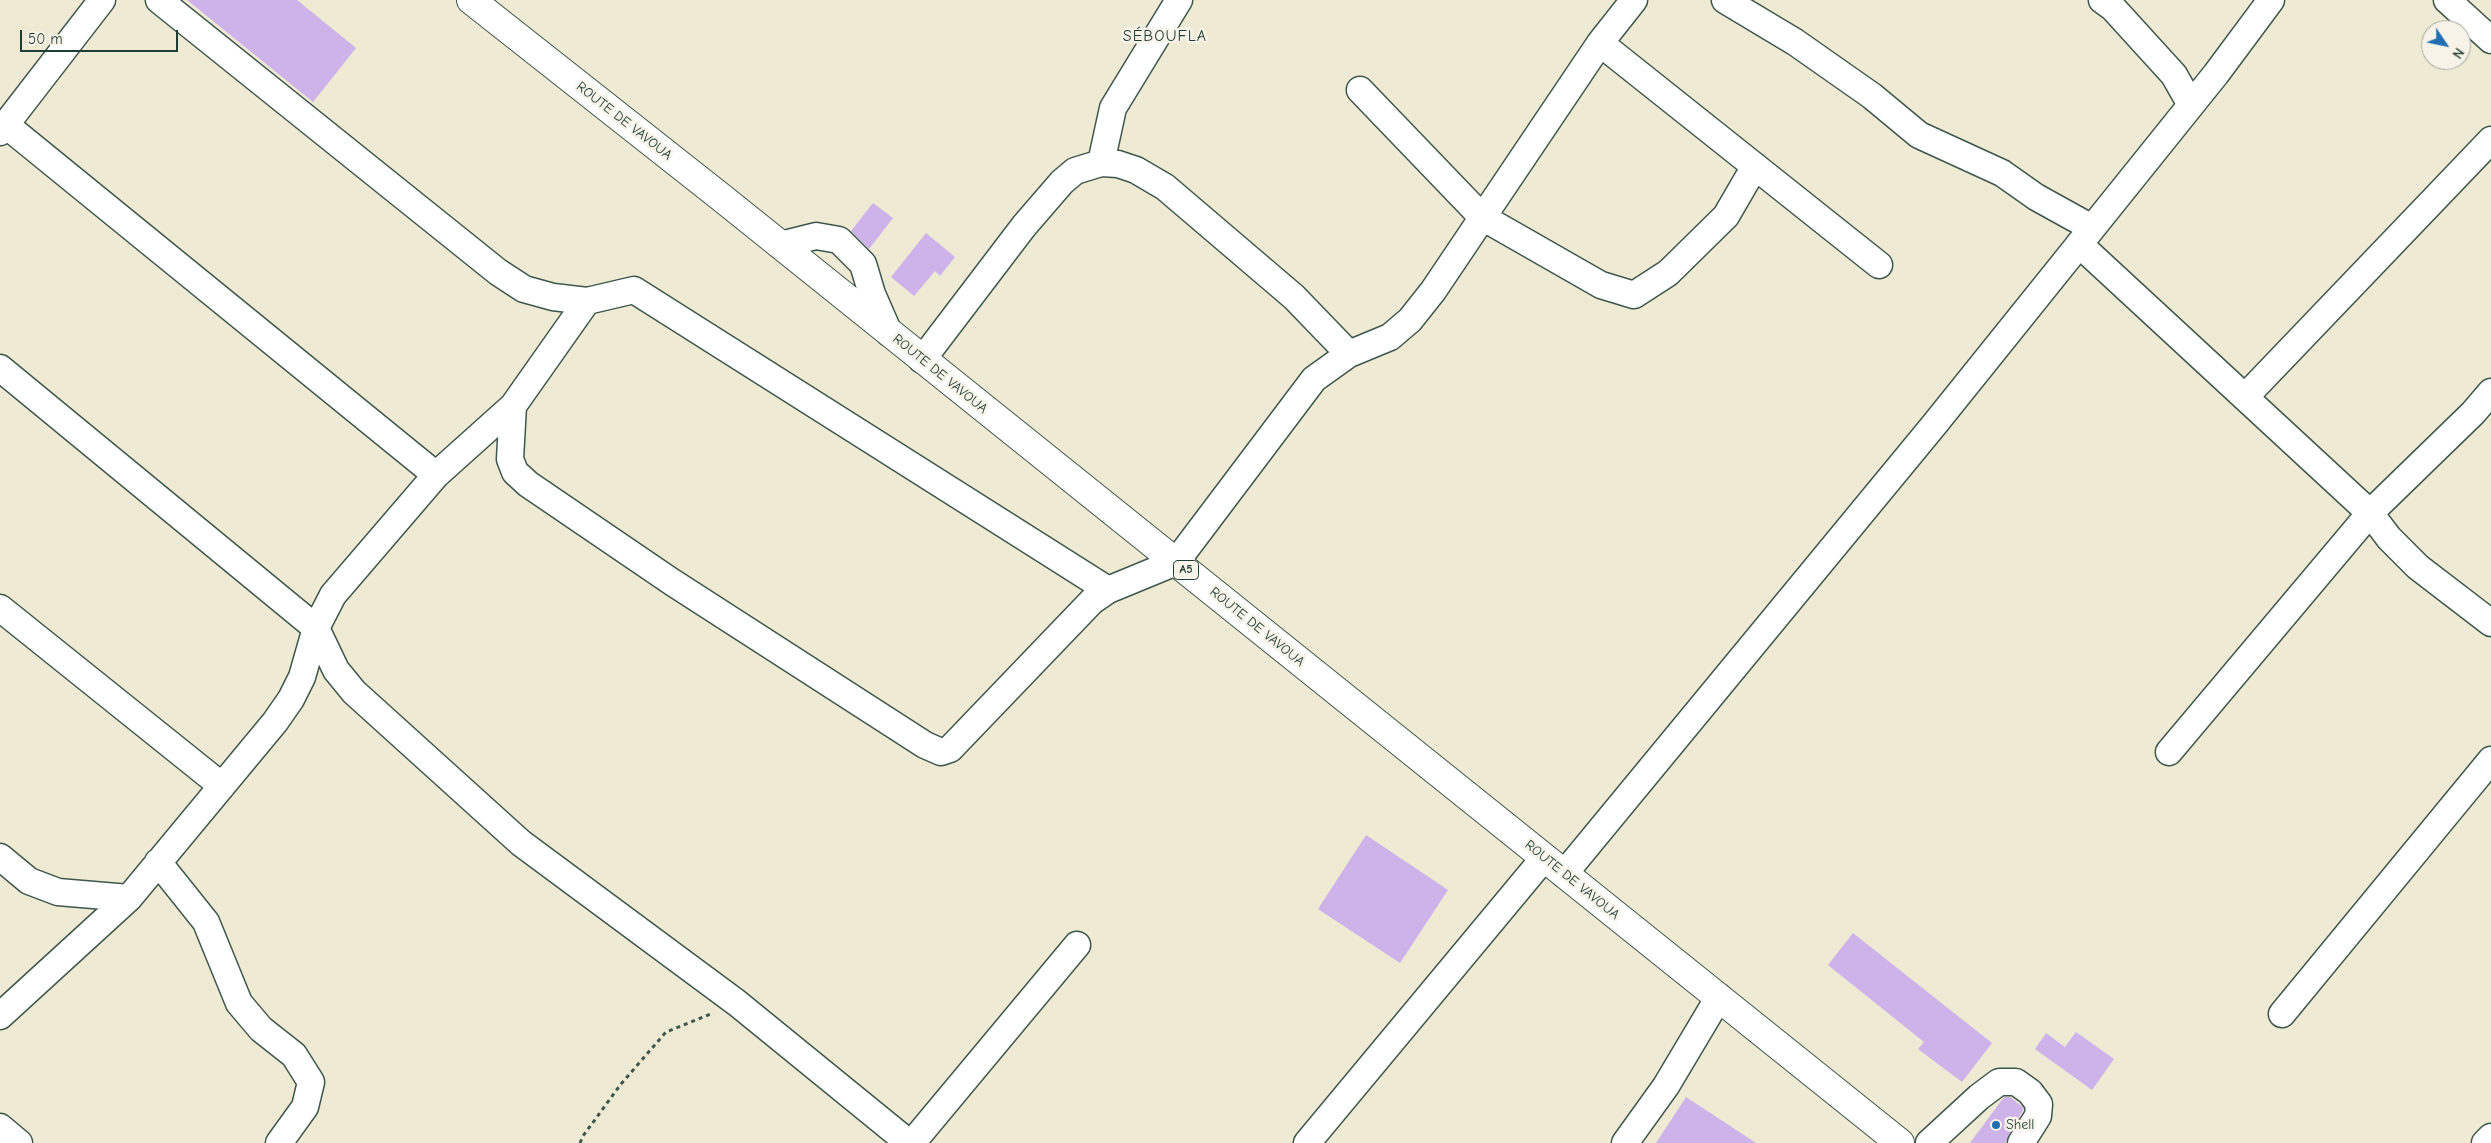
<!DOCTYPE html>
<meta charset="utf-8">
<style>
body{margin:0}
#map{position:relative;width:2491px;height:1143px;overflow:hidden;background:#efead3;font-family:"Comic Neue",sans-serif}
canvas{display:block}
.north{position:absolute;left:2421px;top:20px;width:50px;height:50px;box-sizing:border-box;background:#f7f3e8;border:1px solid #a1aaa0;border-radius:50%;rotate:124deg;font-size:14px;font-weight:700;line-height:20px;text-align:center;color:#1f3d34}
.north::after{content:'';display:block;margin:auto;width:18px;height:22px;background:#1f6fb2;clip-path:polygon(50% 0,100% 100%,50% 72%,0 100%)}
.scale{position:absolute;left:20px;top:30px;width:158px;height:22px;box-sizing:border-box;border:2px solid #1f3d34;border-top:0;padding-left:6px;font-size:15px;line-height:18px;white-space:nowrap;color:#1f3d34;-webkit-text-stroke:4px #f7f3e8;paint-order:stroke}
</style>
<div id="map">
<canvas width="2491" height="1143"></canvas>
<div class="north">N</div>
<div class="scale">50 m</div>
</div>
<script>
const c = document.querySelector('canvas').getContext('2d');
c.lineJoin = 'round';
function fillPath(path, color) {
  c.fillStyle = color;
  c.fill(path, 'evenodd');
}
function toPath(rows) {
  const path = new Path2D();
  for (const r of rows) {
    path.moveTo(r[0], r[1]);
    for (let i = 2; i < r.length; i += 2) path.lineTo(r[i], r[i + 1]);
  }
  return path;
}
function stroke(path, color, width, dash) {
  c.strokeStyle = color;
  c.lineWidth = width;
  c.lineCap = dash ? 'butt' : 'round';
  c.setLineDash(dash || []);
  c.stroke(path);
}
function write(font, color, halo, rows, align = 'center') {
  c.font = font + ' "Comic Neue",sans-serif';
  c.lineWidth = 5;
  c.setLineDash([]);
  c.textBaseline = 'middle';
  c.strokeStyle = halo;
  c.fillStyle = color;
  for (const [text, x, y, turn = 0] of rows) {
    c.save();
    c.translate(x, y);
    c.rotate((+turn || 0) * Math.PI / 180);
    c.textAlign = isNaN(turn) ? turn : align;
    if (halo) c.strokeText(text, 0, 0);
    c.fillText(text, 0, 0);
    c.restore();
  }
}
fillPath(toPath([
 [187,0,297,0,356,48,313,102],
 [873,203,893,218,869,249,851,231],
 [926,233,955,257,940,276,935,271,914,296,891,277],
 [1366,835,1448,890,1400,963,1318,909],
 [1853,933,1992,1043,1962,1082,1918,1049,1924,1042,1828,965],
 [2076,1032,2114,1059,2092,1090,2035,1049,2046,1033,2065,1047],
 [1686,1097,1756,1143,1656,1143],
 [2004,1097,2010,1097,2024,1108,2005,1143,1970,1143]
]), '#cdb3ea');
const minor = toPath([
 [159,0,498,272,524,289,553,297,587,301],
 [1725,0,1795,42,1872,96,1919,135,2002,173,2036,197,2092,228],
 [2102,0,2113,8,2174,75,2191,105],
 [2447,0,2491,40],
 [1600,43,1879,265],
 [1360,90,1482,217,1601,285,1634,295,1668,273,1726,216,1755,166],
 [6,125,436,475],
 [0,132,102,0],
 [1101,163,1113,108,1179,0],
 [2079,244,2370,513,2389,538,2418,567,2491,623],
 [780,245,816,236,839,240,863,264,872,294,889,333],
 [922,360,1024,226,1062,182,1075,171,1101,163,1118,164,1136,170,1165,187,1294,297,1349,354],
 [0,368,316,628,336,670,354,692,521,843,737,1003,909,1143],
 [2245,397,2491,140],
 [513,406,510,459,515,472,528,484,672,582,925,745,941,752,950,749,1092,601,1108,590,1176,562,1314,379,1349,354,1390,337,1410,320,1433,291,1600,43,1634,0],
 [0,608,222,786],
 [2169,752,2370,513,2473,413,2491,392],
 [0,857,29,881,58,892,129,898],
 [158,862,206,922,239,1003,261,1029,294,1055,311,1082,305,1107,279,1143],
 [1564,874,1934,425,2216,74,2271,0],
 [2282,1014,2491,760],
 [0,1016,129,898,275,722,291,699,302,677,316,628,333,595,436,475,513,406,587,301,634,290,1108,590],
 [0,1127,19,1143],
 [912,1143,1077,945],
 [1307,1143,1544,858],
 [1625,1143,1666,1086,1719,997],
 [1929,1143,1979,1097,1999,1082,2016,1082,2030,1092,2039,1104,2038,1116,2021,1143],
 [2485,1143,2491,1137]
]);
const major = toPath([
 [471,0,722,198,1900,1143]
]);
stroke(minor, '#3e574c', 29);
stroke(major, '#3e574c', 30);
stroke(toPath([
 [580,1143,583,1136,621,1084,666,1032,713,1013]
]), '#3e574c', 3, [4, 4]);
stroke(minor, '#fff', 26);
stroke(major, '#fff', 28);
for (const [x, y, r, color] of [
 [1996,1125,5,"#1f6fb2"]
]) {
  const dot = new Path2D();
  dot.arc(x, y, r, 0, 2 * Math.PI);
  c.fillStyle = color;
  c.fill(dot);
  stroke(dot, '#f7f3e8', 2);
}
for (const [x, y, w] of [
 [1186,570,25]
]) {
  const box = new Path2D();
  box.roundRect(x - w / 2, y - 9.5, w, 19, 4);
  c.fillStyle = '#f7f3e8';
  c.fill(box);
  stroke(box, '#1f3d34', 1);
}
write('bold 12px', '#1f3d34', null, [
 ["A5",1186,570]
]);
write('14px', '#1f3d34', '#f7f3e8', [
 ["ROUTE DE VAVOUA",624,121,38],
 ["ROUTE DE VAVOUA",940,374,39],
 ["ROUTE DE VAVOUA",1257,627,39],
 ["ROUTE DE VAVOUA",1572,880,39]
]);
write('14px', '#1f3d34', '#f7f3e8', [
 ["Shell",2006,1125]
], 'left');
c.letterSpacing = '1px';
write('16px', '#1f3d34', '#f7f3e8', [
 ["SÉBOUFLA",1165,36]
]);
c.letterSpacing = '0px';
</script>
